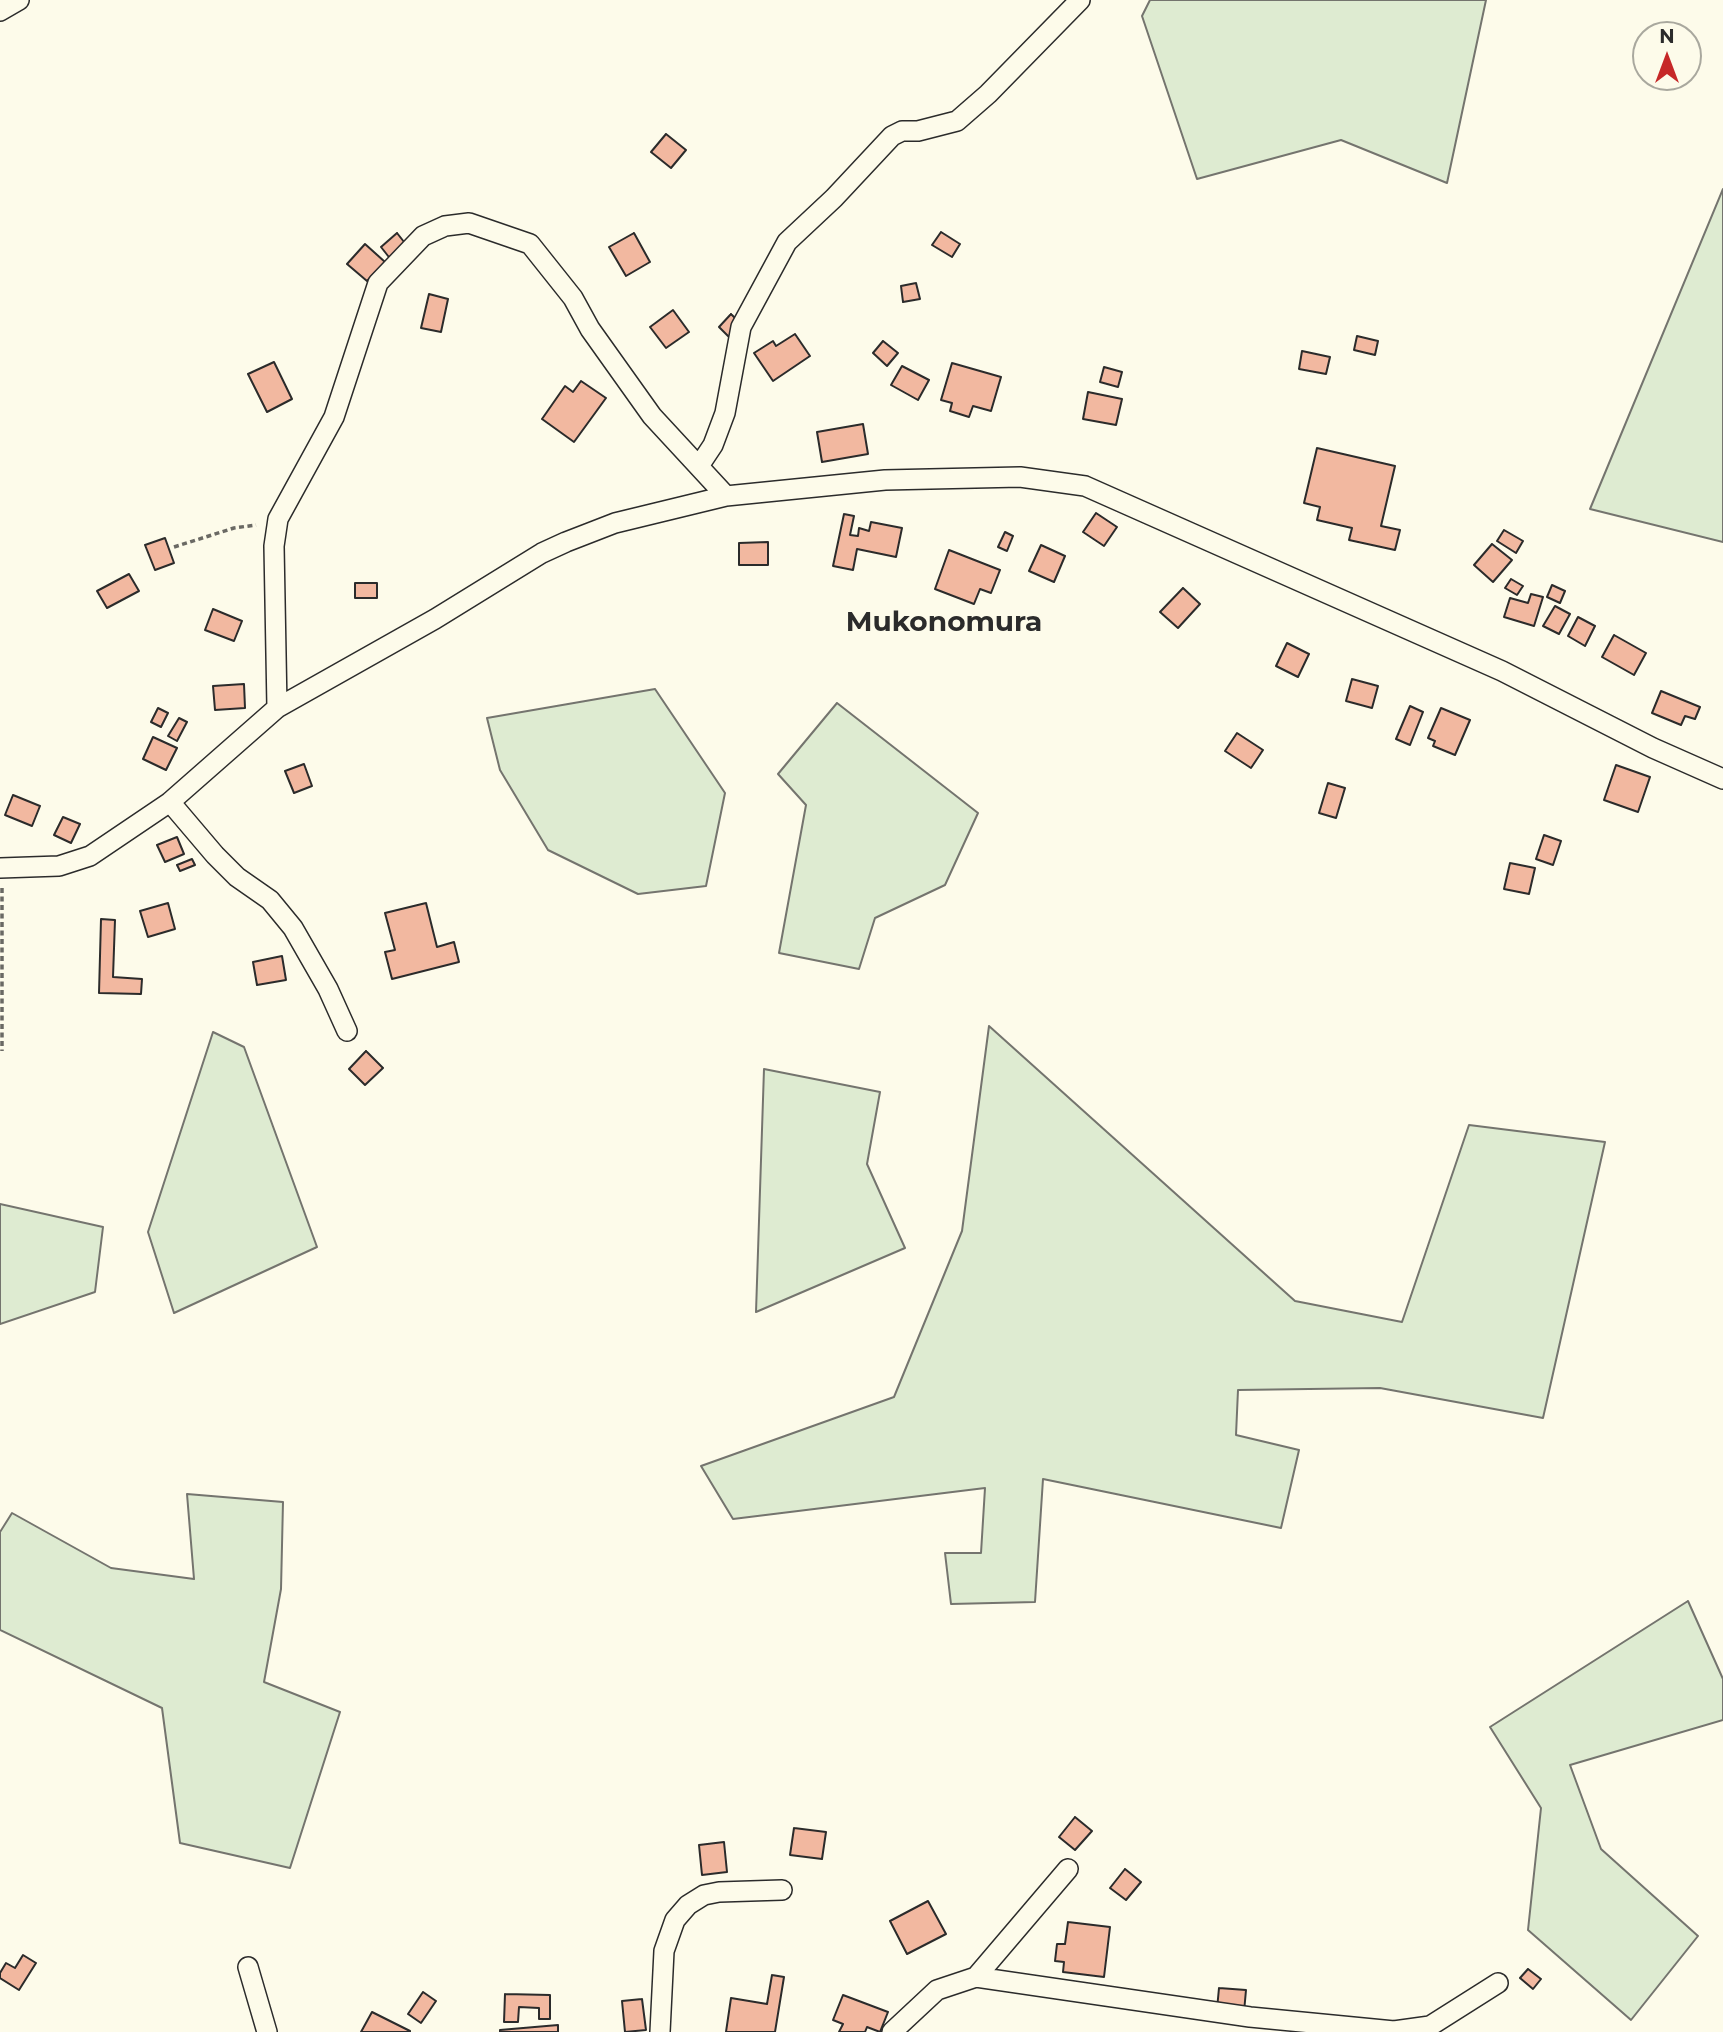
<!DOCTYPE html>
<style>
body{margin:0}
#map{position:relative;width:1723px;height:2032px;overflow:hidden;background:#fdfbea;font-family:Montserrat,sans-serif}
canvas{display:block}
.north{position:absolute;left:1632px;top:21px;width:70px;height:70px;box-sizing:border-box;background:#fdfbea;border:2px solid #a9a89e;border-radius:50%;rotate:0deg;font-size:19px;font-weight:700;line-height:28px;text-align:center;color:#2b2b2b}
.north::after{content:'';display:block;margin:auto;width:24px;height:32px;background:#c62828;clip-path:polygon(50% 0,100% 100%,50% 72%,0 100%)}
</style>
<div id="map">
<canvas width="1723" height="2032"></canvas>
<div class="north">N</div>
</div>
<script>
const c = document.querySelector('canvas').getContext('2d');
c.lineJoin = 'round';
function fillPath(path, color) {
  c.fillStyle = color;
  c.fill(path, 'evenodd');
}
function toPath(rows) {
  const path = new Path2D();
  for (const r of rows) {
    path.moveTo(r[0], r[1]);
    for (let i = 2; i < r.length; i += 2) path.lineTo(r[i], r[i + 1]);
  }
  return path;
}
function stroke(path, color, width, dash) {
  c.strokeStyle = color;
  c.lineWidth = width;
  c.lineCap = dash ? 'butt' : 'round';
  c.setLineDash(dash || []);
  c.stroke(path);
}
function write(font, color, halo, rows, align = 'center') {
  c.font = font + ' Montserrat,sans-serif';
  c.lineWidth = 5;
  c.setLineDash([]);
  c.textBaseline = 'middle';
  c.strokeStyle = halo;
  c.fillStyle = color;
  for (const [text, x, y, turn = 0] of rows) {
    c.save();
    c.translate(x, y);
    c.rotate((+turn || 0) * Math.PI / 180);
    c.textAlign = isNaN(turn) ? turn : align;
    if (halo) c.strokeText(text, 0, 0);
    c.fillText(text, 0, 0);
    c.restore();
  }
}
const green = toPath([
 [1150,0,1486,0,1447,183,1341,140,1197,179,1142,16,1150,0],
 [1723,189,1723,542,1590,509,1723,189],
 [655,689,725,793,706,886,638,894,548,850,500,770,487,718,655,689],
 [837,703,978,813,945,885,875,918,859,969,779,953,806,805,778,774,837,703],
 [989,1026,1295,1301,1402,1322,1469,1125,1605,1142,1543,1418,1380,1388,1238,1390,1236,1435,1299,1450,1281,1528,1043,1479,1035,1602,951,1604,945,1553,981,1553,985,1488,733,1519,701,1466,894,1397,962,1231,989,1026],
 [213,1032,244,1047,317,1247,174,1313,148,1232,213,1032],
 [764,1069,880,1092,867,1164,905,1248,756,1312,764,1069],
 [0,1204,103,1227,95,1292,0,1324,0,1204],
 [187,1494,283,1502,281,1589,264,1682,340,1712,290,1868,180,1843,162,1708,0,1630,0,1532,12,1513,111,1568,194,1579,187,1494],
 [1688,1601,1723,1679,1723,1720,1570,1765,1601,1849,1698,1936,1631,2020,1528,1930,1541,1808,1490,1727,1688,1601]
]);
fillPath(green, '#deebd1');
stroke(green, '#74746e', 2);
const building = toPath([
 [666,134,686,150,671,168,651,152,666,134],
 [941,232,960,244,952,257,932,245,941,232],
 [397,233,408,247,392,261,381,247,397,233],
 [634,233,650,262,626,276,609,247,634,233],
 [365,244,385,262,367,281,347,264,365,244],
 [916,283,920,299,903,302,901,286,916,283],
 [429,294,448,299,441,332,421,328,429,294],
 [673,310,689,332,666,348,650,327,673,310],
 [731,314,741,324,729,337,719,327,731,314],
 [795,334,810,356,773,381,754,353,773,341,776,346,795,334],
 [1357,336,1378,341,1375,355,1354,350,1357,336],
 [883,341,898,353,887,366,873,353,883,341],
 [1302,351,1330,357,1326,374,1299,369,1302,351],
 [274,362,292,399,267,412,248,374,274,362],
 [952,363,1001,377,991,411,973,406,969,417,950,411,952,403,941,400,952,363],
 [902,366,929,380,918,400,891,385,902,366],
 [1104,367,1122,372,1118,387,1100,382,1104,367],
 [581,381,606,398,574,442,542,419,565,386,573,392,581,381],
 [1088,392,1122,399,1116,425,1083,419,1088,392],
 [863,424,868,454,822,462,817,432,863,424],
 [1317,448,1395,466,1381,526,1400,530,1395,550,1349,540,1352,528,1317,520,1320,507,1304,503,1317,448],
 [1096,513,1117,527,1104,546,1083,532,1096,513],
 [844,514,854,516,850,535,858,536,859,528,869,531,871,522,902,528,896,557,857,549,853,570,833,566,844,514],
 [1504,530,1523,541,1516,553,1497,541,1504,530],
 [1005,532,1013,536,1007,551,998,547,1005,532],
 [165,538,174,563,155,570,145,545,165,538],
 [768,542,768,565,739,565,739,543,768,542],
 [1492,544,1512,560,1493,582,1474,565,1492,544],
 [1041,545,1065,556,1054,582,1029,571,1041,545],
 [949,550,1000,570,991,593,980,589,974,604,935,589,949,550],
 [129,574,139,591,107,608,97,591,129,574],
 [1511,579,1523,586,1517,595,1505,588,1511,579],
 [355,583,377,583,377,598,355,598,355,583],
 [1552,585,1565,591,1560,603,1547,597,1552,585],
 [1183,588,1200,604,1178,628,1160,612,1183,588],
 [1531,594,1543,597,1534,626,1504,617,1510,598,1528,603,1531,594],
 [1555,606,1570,614,1559,634,1543,626,1555,606],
 [213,609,242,621,234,641,205,630,213,609],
 [1578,617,1595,626,1585,646,1568,636,1578,617],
 [1614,635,1646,653,1634,675,1602,657,1614,635],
 [1287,643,1309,654,1298,677,1276,666,1287,643],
 [1352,679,1378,686,1372,708,1346,701,1352,679],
 [244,684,245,708,215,710,213,686,244,684],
 [1661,691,1700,707,1695,719,1685,716,1681,725,1652,713,1661,691],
 [1410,706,1423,712,1410,745,1396,739,1410,706],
 [158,708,168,713,161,727,151,722,158,708],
 [1441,708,1470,720,1455,755,1433,746,1435,741,1428,738,1441,708],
 [179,718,187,722,177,741,168,736,179,718],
 [1237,733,1263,750,1251,768,1225,751,1237,733],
 [153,737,177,748,166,770,143,759,153,737],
 [304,764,312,786,294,793,285,771,304,764],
 [1616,765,1650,777,1638,812,1604,800,1616,765],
 [1328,783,1345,788,1336,818,1319,813,1328,783],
 [13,795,40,806,32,826,5,815,13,795],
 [63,817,80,824,71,843,54,835,63,817],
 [1544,835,1561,841,1553,865,1536,859,1544,835],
 [177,837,184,854,165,862,157,845,177,837],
 [192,859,195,865,180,871,177,865,192,859],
 [1510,863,1535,868,1529,894,1504,889,1510,863],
 [168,903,175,929,148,937,140,911,168,903],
 [426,903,437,947,454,942,459,962,392,979,385,952,395,950,385,913,426,903],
 [101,919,115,920,113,977,142,979,141,994,99,993,101,919],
 [282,956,286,980,257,985,253,962,282,956],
 [366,1051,383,1068,365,1085,349,1069,366,1051],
 [1075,1817,1092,1831,1075,1850,1059,1837,1075,1817],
 [794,1828,826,1832,822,1859,790,1855,794,1828],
 [724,1842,727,1872,702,1875,699,1845,724,1842],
 [1125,1869,1141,1882,1126,1900,1110,1888,1125,1869],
 [928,1901,946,1934,907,1954,890,1921,928,1901],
 [1068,1922,1110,1927,1104,1977,1063,1972,1064,1962,1055,1961,1057,1944,1065,1944,1068,1922],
 [23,1955,36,1963,19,1990,0,1978,0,1973,6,1963,15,1968,23,1955],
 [1528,1969,1541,1979,1533,1989,1520,1978,1528,1969],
 [772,1975,784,1977,775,2032,726,2032,731,1998,767,2004,772,1975],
 [1219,1988,1246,1990,1244,2012,1217,2009,1219,1988],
 [423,1992,436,2001,421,2023,408,2014,423,1992],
 [505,1994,550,1995,550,2019,539,2019,539,2008,519,2007,518,2022,504,2022,505,1994],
 [843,1995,888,2012,880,2032,867,2027,865,2032,839,2032,843,2024,833,2020,843,1995],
 [642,1999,646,2030,625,2032,622,2001,642,1999],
 [372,2012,410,2031,410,2032,361,2032,372,2012],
 [558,2025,558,2032,500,2032,500,2030,558,2025]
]);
fillPath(building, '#f2b8a0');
stroke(building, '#2b2b2b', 2);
const street = toPath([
 [0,11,19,0],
 [699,466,713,445,725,413,741,327,787,242,834,198,892,136,902,131,918,131,957,121,988,94,1080,0],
 [277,708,274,546,278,519,334,417,378,283,423,236,445,226,469,223,530,244,573,298,590,329,652,416,726,496],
 [170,802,215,855,237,877,270,900,293,928,328,989,347,1031],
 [0,868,59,866,90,856,170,802,277,708,435,619,542,553,566,542,615,523,726,496,885,480,1020,477,1085,486,1502,671,1653,748,1723,779],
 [248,1967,267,2032],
 [976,1977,1068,1869],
 [660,2032,664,1951,675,1920,688,1905,704,1895,719,1892,782,1890],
 [892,2032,937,1990,976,1977,1250,2017,1394,2031,1430,2026,1498,1983]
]);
stroke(street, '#2b2b2b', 22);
stroke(toPath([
 [174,547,234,528,256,525],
 [2,888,2,1051]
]), '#6a6964', 3.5, [5, 3.5]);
stroke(street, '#fdfbea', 19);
write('bold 28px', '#2b2b2b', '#fdfbea', [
 ["Mukonomura",944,623]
]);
</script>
